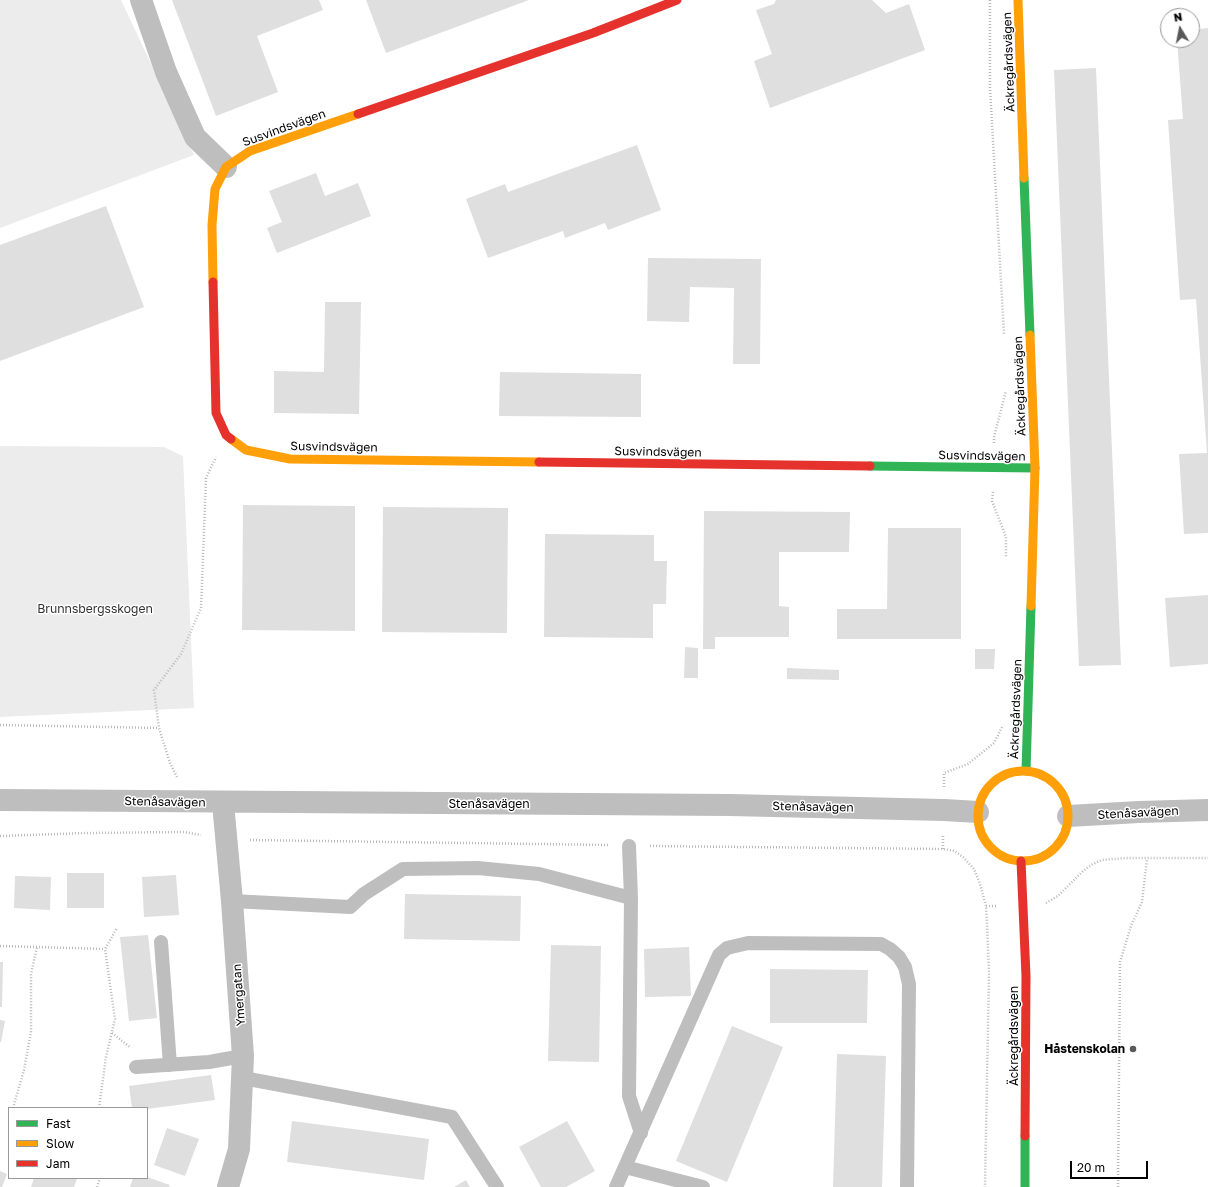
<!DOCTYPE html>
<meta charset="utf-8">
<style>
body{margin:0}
#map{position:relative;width:1208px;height:1187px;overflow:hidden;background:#fff;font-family:"Golos Text",sans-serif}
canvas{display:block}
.legend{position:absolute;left:8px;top:1107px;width:140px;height:72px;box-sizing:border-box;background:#fff;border:1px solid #999;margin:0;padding:5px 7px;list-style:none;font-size:12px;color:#000}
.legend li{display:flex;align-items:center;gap:8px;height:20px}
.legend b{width:20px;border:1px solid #999}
.north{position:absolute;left:1160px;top:8px;width:40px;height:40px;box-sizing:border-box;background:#fff;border:1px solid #999;border-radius:50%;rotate:350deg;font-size:11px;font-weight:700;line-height:16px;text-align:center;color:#000}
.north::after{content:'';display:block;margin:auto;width:14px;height:18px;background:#595959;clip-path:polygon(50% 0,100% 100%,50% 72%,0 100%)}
.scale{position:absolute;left:1070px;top:1161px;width:78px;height:18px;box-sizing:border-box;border:2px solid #000;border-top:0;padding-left:5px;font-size:12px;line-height:14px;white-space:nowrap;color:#000;-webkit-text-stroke:3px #fff;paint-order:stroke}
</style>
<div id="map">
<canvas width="1208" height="1187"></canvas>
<ul class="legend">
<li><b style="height:5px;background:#30b455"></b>Fast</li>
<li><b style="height:5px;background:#ff9f0a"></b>Slow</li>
<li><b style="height:5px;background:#e5322d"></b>Jam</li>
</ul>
<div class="north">N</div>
<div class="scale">20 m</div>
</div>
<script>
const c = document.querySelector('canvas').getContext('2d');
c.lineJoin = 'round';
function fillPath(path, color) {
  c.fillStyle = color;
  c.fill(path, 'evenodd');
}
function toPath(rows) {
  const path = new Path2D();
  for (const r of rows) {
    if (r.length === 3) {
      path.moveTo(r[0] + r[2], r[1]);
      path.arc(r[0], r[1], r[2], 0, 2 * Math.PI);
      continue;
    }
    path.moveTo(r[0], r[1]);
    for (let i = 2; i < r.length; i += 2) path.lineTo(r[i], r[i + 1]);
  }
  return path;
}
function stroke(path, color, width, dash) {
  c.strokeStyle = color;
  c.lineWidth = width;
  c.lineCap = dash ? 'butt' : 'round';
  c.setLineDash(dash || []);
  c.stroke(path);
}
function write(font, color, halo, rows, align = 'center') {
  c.font = font + ' "Golos Text",sans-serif';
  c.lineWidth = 3;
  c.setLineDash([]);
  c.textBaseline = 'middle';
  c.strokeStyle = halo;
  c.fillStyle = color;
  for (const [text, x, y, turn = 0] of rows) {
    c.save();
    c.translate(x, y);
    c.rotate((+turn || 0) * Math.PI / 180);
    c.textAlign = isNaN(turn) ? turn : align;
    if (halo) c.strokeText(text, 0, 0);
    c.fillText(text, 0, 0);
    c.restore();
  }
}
fillPath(toPath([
 [0,0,121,0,194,155,0,228],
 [0,446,164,447,183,456,194,708,0,717]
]), '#ececec');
fillPath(toPath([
 [172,0,319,0,323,10,257,36,278,92,216,116],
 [366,0,529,0,386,53],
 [776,0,872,0,886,13,909,4,925,50,770,108,754,61,772,54,756,10,774,4],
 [1208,28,1208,533,1184,534,1179,454,1207,453,1196,299,1180,300,1168,120,1183,119,1177,40,1192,40,1192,30],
 [1096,68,1121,665,1079,666,1054,70],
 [637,145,661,210,608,230,605,223,565,238,563,231,488,258,466,199,505,184,508,192],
 [316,173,325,196,358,183,371,216,277,253,267,228,282,222,269,191],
 [106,206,144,307,0,361,0,245],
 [648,258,761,259,760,364,733,364,734,288,690,287,689,322,647,321],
 [325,302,361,302,359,414,274,413,274,371,324,372],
 [500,372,641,374,641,417,499,416],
 [243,505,355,506,355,631,242,630],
 [383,507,508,508,507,633,382,632],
 [704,511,850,512,849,552,779,552,779,606,789,607,789,637,715,637,715,649,703,649],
 [888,528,961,528,961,639,837,639,837,609,887,609],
 [545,534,654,535,654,561,667,561,666,604,653,604,653,638,544,637],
 [1208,595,1208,664,1170,667,1165,598],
 [685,647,698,648,698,678,684,678],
 [975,649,995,649,994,669,975,669],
 [787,668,839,670,839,680,787,679],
 [67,873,104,873,104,908,67,908],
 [176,875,179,915,144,917,142,877],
 [15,876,51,877,50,910,14,908],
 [405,894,521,896,520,941,404,939],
 [148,935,157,1018,129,1021,120,937],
 [551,945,601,946,599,1062,548,1061],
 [689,947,691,996,645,997,644,949],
 [0,962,3,962,2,1007,0,1007],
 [770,969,868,970,867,1023,770,1023],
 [0,1020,5,1021,1,1042,0,1042],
 [732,1026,783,1047,727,1182,676,1161],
 [837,1054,886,1056,882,1187,833,1187],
 [211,1075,215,1100,147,1109,147,1108,132,1108,129,1086],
 [292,1121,429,1139,424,1180,287,1162],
 [567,1121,595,1171,566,1187,541,1187,519,1147],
 [167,1128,199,1139,185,1176,154,1165],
 [0,1171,7,1174,2,1187,0,1187],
 [147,1177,170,1185,169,1187,130,1187,133,1178],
 [34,1178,75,1178,77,1179,74,1187,31,1187],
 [466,1180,470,1187,454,1187]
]), '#dfdfdf');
stroke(toPath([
 [990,0,990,88,1004,334],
 [994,443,994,437,1006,391],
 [993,492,992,501,1006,537,1006,558],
 [0,725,159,728],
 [177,777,170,763,159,728,154,690,181,654,201,608,206,478,216,457],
 [944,787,944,773,968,764,994,743,1002,727],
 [0,836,85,833,184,832,201,835],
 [250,840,609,845],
 [650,846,943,849,954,851,963,857,974,869,980,884,986,906,987,924,989,973,985,1187],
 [943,849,943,834],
 [1046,903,1058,896,1083,871,1093,864,1102,860,1126,858,1208,858],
 [986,906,997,906],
 [0,946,105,949],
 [112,1033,130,1047],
 [13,1108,24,1070,31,1032,31,974,37,947],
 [99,1108,106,1057,115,1019,105,949,117,928],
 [97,1187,100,1178],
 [1118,1187,1120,962,1131,926,1142,902,1147,859]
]), '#b9b9b9', 2.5, [1, 2]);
stroke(toPath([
 [629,846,631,898,629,1096,641,1133],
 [232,901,350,907,364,894,403,869,478,868,539,874,631,898],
 [161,942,170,1065],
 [136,1067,209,1062,243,1056],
 [243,1078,452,1117,497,1187],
 [625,1167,703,1187],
 [616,1187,719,955,727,948,748,943,881,944,890,949,899,957,905,967,909,984,907,1187]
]), '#bebebe', 14);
stroke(toPath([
 [141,0,166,72,195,137,226,167],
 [0,800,730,805,944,810,978,812],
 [223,803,232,901,243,1056,239,1149,228,1187],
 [1068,816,1139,812,1208,810]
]), '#bebebe', 22);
stroke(toPath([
 [1024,178,1030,335],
 [870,466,1035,468],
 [1026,771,1031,606],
 [1025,1187,1025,1136]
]), '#30b455', 9);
stroke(toPath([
 [1018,0,1024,178],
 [213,282,212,225,215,189,226,167,250,151,358,114],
 [1030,335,1035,468,1031,606],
 [231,439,246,450,290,459,539,462],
 [1023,816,45]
]), '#ff9f0a', 9);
stroke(toPath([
 [358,114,593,33,677,0],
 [213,282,216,413,226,435,231,439],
 [539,462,870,466],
 [1021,861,1026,976,1025,1136]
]), '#e5322d', 9);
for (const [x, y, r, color] of [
 [1133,1049,4,"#595959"]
]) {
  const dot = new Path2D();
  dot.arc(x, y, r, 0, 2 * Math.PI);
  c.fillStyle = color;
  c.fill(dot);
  stroke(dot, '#fff', 1.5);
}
write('12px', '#000', '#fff', [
 ["Äckregårdsvägen",1009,62,-92],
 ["Susvindsvägen",284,128,-20],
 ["Äckregårdsvägen",1020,386,-92],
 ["Susvindsvägen",334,447,1],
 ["Susvindsvägen",658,452,1],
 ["Susvindsvägen",982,456,1],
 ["Äckregårdsvägen",1016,709,-88],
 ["Stenåsavägen",165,802,1],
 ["Stenåsavägen",489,804],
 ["Stenåsavägen",813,807,1],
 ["Stenåsavägen",1138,813,-3],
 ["Ymergatan",239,995,-94],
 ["Äckregårdsvägen",1014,1036,-90]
]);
write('12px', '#333', '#fff', [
 ["Brunnsbergsskogen",95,609]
]);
write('bold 12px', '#000', '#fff', [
 ["Håstenskolan",1125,1049]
], 'right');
</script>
